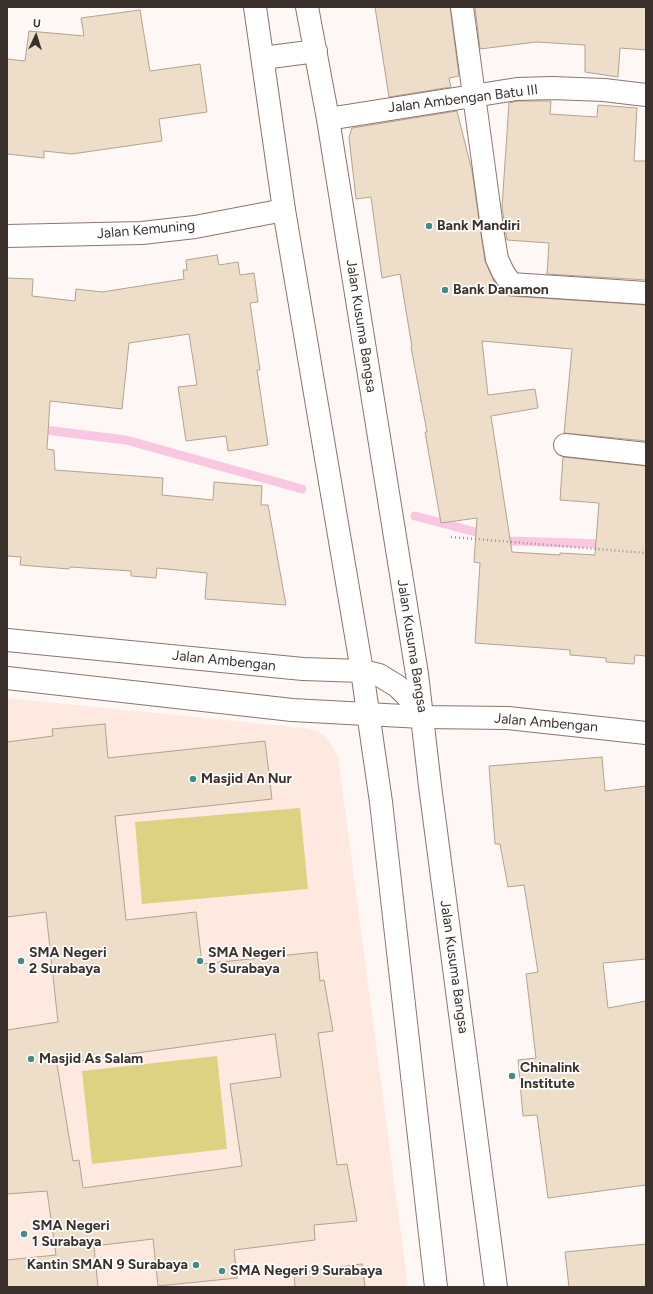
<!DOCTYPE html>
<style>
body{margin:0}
#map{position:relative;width:653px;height:1294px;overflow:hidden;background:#fdf8f6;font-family:Figtree,sans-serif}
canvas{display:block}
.frame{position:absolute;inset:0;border:8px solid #3a312d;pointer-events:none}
.north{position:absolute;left:16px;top:16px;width:40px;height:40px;-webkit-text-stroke:3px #fff;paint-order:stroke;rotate:4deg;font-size:11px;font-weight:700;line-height:16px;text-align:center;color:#3a312d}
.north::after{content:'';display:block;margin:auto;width:14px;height:18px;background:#3a312d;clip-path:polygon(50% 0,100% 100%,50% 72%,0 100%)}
</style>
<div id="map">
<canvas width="653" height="1294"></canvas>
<div class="frame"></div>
<div class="north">U</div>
</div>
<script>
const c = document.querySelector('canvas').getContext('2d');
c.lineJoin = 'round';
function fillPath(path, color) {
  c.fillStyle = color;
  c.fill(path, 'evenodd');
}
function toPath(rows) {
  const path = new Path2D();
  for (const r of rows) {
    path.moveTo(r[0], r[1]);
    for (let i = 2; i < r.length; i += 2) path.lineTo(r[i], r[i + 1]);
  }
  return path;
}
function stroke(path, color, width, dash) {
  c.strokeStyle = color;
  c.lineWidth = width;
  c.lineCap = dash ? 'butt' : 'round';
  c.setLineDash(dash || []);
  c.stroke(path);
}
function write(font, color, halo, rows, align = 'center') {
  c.font = font + ' Figtree,sans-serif';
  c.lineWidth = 3.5;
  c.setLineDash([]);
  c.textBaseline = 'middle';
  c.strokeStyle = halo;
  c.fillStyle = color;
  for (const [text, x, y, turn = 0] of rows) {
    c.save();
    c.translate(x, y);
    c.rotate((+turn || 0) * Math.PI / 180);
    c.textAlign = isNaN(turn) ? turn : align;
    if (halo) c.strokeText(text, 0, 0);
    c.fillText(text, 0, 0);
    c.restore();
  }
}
fillPath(toPath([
 [7,698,303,728,318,731,327,738,338,756,408,1287,7,1287]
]), '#fee9e1');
fillPath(toPath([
 [300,808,308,889,142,904,135,822],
 [217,1056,227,1149,92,1164,82,1071]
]), '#ddd282');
stroke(toPath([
 [37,429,126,440,302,489],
 [415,516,487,535],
 [500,538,510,541,607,544]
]), '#fac7e3', 9);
const building = toPath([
 [375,7,450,7,459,76,449,78,451,87,389,97,375,7],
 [475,7,646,7,646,50,620,48,618,77,585,72,585,45,536,42,480,49,475,7],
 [140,10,150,71,200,64,207,112,159,119,162,141,72,154,44,151,44,158,7,154,7,59,25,61,29,31,84,36,81,18,140,10],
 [518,101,551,101,550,114,597,117,598,105,637,108,634,161,646,161,646,280,547,274,549,243,507,240,502,207,509,103,518,101],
 [457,111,472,171,485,261,496,286,505,295,510,296,646,305,646,441,564,433,572,349,482,341,488,395,535,389,538,408,491,416,512,552,560,555,560,553,595,555,599,503,560,500,563,457,646,466,646,656,635,655,634,664,606,662,606,658,570,655,570,650,475,643,480,563,474,562,477,518,441,523,425,432,427,432,411,347,412,347,400,274,382,278,371,197,356,199,349,137,352,128,457,111],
 [217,255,219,265,238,262,240,275,254,273,258,302,250,303,260,370,257,370,268,445,228,451,226,436,186,441,178,387,197,385,189,334,129,343,122,409,50,401,47,449,54,450,55,470,163,478,162,495,213,500,214,482,262,486,261,505,268,505,286,605,205,599,207,573,157,568,156,578,131,576,131,571,70,567,69,569,20,565,21,557,7,556,7,278,33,279,32,296,75,301,76,289,102,292,184,279,183,270,187,270,186,260,217,255],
 [105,724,108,758,265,741,272,799,115,816,126,920,196,912,202,964,317,952,320,981,324,980,333,1031,318,1033,337,1165,347,1164,357,1221,314,1225,315,1240,234,1250,237,1278,158,1286,153,1239,94,1246,98,1287,7,1287,7,1260,56,1255,47,1191,7,1194,7,1030,58,1022,46,912,7,917,7,742,53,736,52,729,105,724],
 [275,1034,281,1077,230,1084,242,1166,83,1188,79,1160,73,1161,57,1064,275,1034],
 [602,757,605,791,646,786,646,959,603,963,608,1008,646,1001,646,1185,548,1198,537,1115,523,1116,518,1060,536,1058,526,974,538,972,524,885,508,887,500,844,495,844,489,766,602,757],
 [646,1244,646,1287,569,1287,565,1252,646,1244],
 [362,1264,365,1287,295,1287,294,1273,362,1264]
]);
fillPath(building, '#edddc9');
stroke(building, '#b2a390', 1);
const minor = toPath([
 [462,7,493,235,497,259,503,272,511,284,646,293],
 [328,119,517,89,552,88,604,90,646,95],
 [7,236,142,233,195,227,284,210],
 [565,445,646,454]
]);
const major = toPath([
 [7,640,303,669,362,671,379,675,397,686,409,698,422,717],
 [7,678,292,710,422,717,508,718,646,733]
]);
const highway = toPath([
 [255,7,284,210,362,671,381,802,436,1287],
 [307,7,328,119,417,674,430,786,496,1287],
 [263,58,316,51]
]);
stroke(minor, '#8c756c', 24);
stroke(major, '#8c756c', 24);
stroke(highway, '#8c756c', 24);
stroke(toPath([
 [451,537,646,553]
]), '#99928f', 2.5, [1, 3]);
stroke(minor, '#fff', 22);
stroke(major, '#fff', 22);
stroke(highway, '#fff', 22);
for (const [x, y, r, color] of [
 [429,226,4,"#458c87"],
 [445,290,4,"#458c87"],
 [193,779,4,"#458c87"],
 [21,961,4,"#458c87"],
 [200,961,4,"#458c87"],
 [31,1059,4,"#458c87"],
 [512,1076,4,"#458c87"],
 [24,1234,4,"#458c87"],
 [196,1265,4,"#458c87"],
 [222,1271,4,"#458c87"]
]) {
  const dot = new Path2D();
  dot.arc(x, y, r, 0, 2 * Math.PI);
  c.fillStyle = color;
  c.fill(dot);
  stroke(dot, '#fff', 1.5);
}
write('14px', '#3a312d', '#fff', [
 ["Jalan Ambengan Batu III",463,99,-7],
 ["Jalan Kemuning",146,230,-5],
 ["Jalan Kusuma Bangsa",361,326,81],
 ["Jalan Kusuma Bangsa",412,646,81],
 ["Jalan Ambengan",224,661,6],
 ["Jalan Ambengan",546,723,5],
 ["Jalan Kusuma Bangsa",454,967,82]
]);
write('bold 14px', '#3a312d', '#fff', [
 ["Bank Mandiri",437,226],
 ["Bank Danamon",453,290],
 ["Masjid An Nur",201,779],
 ["SMA Negeri",29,953],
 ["2 Surabaya",29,969],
 ["SMA Negeri",208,953],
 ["5 Surabaya",208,969],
 ["Masjid As Salam",39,1059],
 ["Chinalink",520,1068],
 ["Institute",520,1084],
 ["SMA Negeri",32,1226],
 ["1 Surabaya",32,1242],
 ["Kantin SMAN 9 Surabaya",188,1265,"right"],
 ["SMA Negeri 9 Surabaya",230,1271]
], 'left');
</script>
